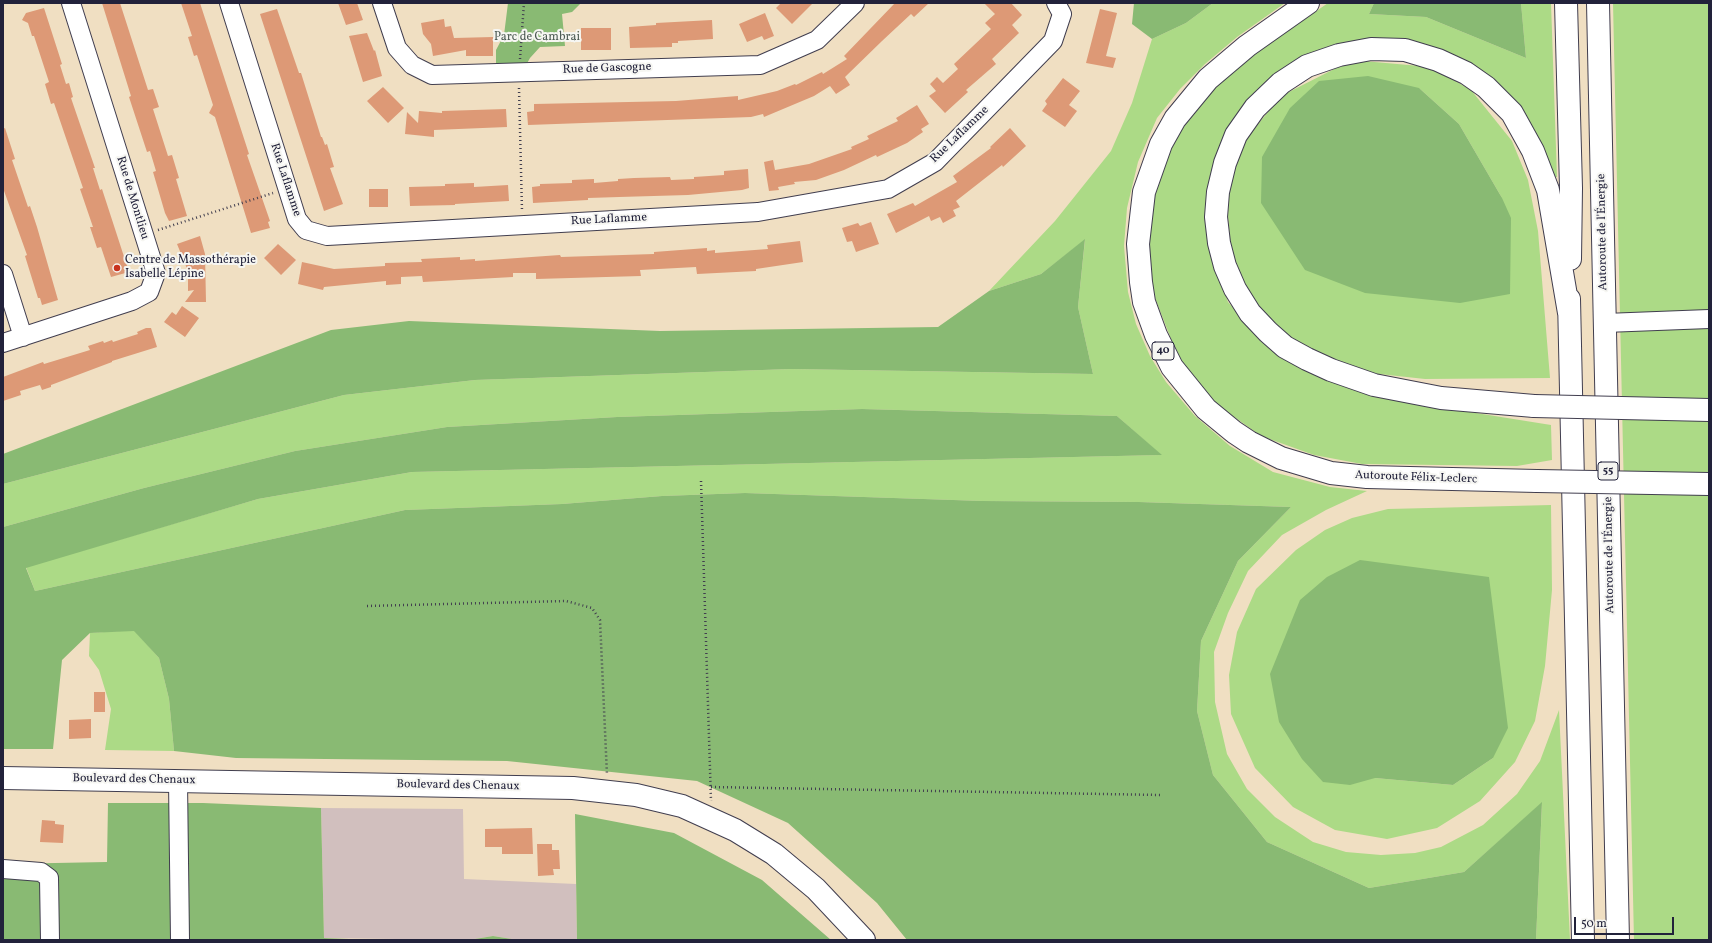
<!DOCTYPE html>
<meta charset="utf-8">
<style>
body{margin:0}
#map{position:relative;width:1712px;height:943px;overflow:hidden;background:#f0dfc2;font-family:Vollkorn,serif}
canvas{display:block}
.frame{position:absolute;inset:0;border:4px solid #22223b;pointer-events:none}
.scale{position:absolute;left:1574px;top:917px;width:100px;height:18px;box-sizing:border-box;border:2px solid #22223b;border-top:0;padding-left:5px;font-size:12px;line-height:14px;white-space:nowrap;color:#22223b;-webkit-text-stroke:3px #f6f6f2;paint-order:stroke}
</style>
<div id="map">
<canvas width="1712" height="943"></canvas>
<div class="frame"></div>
<div class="scale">50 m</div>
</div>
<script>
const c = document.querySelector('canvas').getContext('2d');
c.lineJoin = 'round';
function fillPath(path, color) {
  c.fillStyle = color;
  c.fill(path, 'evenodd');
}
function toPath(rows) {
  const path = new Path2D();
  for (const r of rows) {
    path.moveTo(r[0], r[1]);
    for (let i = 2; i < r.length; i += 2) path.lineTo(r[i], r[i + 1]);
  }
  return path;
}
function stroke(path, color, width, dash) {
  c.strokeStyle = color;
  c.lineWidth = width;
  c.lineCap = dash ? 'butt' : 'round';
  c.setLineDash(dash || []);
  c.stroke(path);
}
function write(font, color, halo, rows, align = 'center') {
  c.font = font + ' Vollkorn,serif';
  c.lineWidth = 4;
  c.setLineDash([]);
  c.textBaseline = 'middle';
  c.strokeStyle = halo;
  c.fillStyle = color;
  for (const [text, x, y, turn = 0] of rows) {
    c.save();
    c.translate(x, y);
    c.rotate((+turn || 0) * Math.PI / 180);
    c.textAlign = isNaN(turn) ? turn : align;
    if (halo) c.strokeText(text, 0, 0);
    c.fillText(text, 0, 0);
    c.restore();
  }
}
fillPath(toPath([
 [321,808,463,809,464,879,576,884,577,940,518,940,493,936,469,940,324,938]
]), '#d1bfbe');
fillPath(toPath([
 [1213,3,1285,3,1237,37,1205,64,1180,89,1157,118,1138,162,1127,208,1124,246,1128,292,1136,324,1150,356,1166,382,1195,416,1230,446,1273,472,1330,487,1367,491,1326,510,1282,535,1248,571,1228,613,1214,652,1215,702,1227,754,1247,789,1275,817,1313,842,1346,852,1381,855,1415,853,1441,847,1483,825,1517,794,1540,761,1559,710,1570,940,1536,940,1542,803,1464,872,1369,888,1267,842,1213,775,1197,711,1201,641,1238,561,1291,507,1139,502,983,501,745,493,662,496,562,504,405,510,35,591,26,567,258,499,412,472,1161,455,1117,416,862,409,617,417,447,427,295,451,144,488,3,527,3,484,344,395,475,380,791,369,1093,374,1078,307,1085,240,1041,274,989,291,1055,221,1111,151,1132,103,1152,39,1186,23],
 [1328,3,1374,3,1369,14,1426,17,1526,58,1521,3,1551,3,1557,177,1552,178,1511,100,1376,41,1243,106,1222,140,1210,176,1205,214,1211,252,1228,302,1270,349,1317,376,1376,397,1551,425,1552,460,1517,466,1362,464,1314,455,1261,436,1213,402,1180,362,1153,293,1148,232,1158,176,1187,117,1230,71],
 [1613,3,1709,3,1709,940,1634,940],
 [1352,60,1431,67,1471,90,1512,141,1528,180,1538,231,1550,378,1425,379,1370,373,1306,350,1260,316,1232,263,1228,216,1229,178,1240,146,1281,96],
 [1419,88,1459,124,1502,198],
 [1551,505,1552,590,1545,666,1535,721,1515,762,1480,801,1437,828,1387,839,1335,830,1293,807,1255,768,1231,714,1229,675,1237,632,1256,589,1296,550,1325,530,1352,518,1388,509],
 [1493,758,1453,785,1375,778],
 [134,630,159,658,169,699,174,751,105,750,111,709,99,670,89,656,90,633]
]), '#acda86');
fillPath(toPath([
 [508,3,581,3,572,12,562,14,565,46,540,47,530,58,524,69,496,66,496,50,504,35],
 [1134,3,1213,3,1186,23,1152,39,1132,24],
 [1374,3,1521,3,1526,58,1426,17,1369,14],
 [1368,76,1419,88,1459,124,1502,198,1511,218,1510,294,1460,303,1365,293,1305,270,1261,203,1262,157,1290,108,1319,81],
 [1085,239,1078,307,1093,374,791,369,475,380,344,395,3,484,3,454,331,330,409,321,660,331,938,327,989,291,1041,274],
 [862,409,1117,416,1162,455,412,472,258,499,26,568,35,591,405,510,562,504,662,496,745,493,983,501,1139,502,1291,507,1238,561,1201,641,1197,711,1213,775,1267,842,1369,888,1464,872,1542,802,1536,940,907,940,877,903,788,823,697,781,507,761,236,758,174,751,169,699,159,658,134,631,90,633,62,660,53,749,3,749,3,527,144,488,295,451,447,427,617,417],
 [1360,560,1489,577,1508,728,1493,758,1453,785,1375,778,1350,785,1323,782,1302,759,1279,722,1270,674,1300,600,1327,577],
 [108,803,203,803,321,808,324,938,374,940,3,940,3,864,107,862],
 [575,814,674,833,762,880,831,940,577,940],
 [493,936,518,940,469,940]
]), '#89ba73');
fillPath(toPath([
 [102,3,120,3,148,90,153,89,159,107,153,109,168,156,172,155,179,178,176,179,187,216,169,221,165,213,153,172,156,171,150,151,147,152,129,97,131,96],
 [181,3,200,3,249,154,247,155,270,221,268,222,270,228,251,233,215,117,209,113,213,105,197,55,194,56,188,37,192,36],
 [338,3,357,3,363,20,346,25],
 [781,3,813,3,792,24,776,8],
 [895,3,929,3,914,17,911,14,882,41,845,77,850,85,836,94,830,86,814,96,764,117,763,114,751,117,528,125,527,112,534,111,534,104,676,101,738,96,738,100,777,91,795,84,796,85,822,72,823,74,847,59,844,56],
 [984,3,1011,3,1022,15,1012,25,1019,33,992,59,996,64,966,90,968,92,945,113,929,96,936,91,930,84,937,77,943,83,958,69,954,64,991,29,985,23,995,14],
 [44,8,62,64,60,65,66,84,69,83,73,97,71,98,95,168,93,168,100,190,102,189,129,272,111,277,101,247,97,248,90,227,93,227,80,189,83,188,54,103,51,104,45,84,49,82,34,36,32,36,28,23,22,20,26,13],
 [277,9,299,73,301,73,321,137,322,137,325,145,327,144,334,167,330,168,343,204,324,211,260,14],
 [1100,9,1117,13,1106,56,1116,58,1113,68,1086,63],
 [765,13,774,36,764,40,762,36,747,42,739,24],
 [444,19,445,27,451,26,454,38,493,37,493,56,466,56,466,50,433,56,431,44,423,34,421,23],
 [712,20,713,39,678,41,678,43,672,43,672,47,630,48,629,27,656,25,656,23],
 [581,28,611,28,611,50,581,50],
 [367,33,374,51,375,50,382,76,363,82,349,36],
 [1063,78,1080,91,1069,105,1077,111,1065,127,1042,111,1047,104,1045,101],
 [383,87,404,108,388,123,367,101],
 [917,105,929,124,921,129,923,132,907,143,877,157,876,155,844,170,816,180,794,182,795,184,778,187,779,190,769,191,764,162,773,160,775,170,809,164,852,149,851,147,869,139,867,136,898,121,896,118],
 [506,109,507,127,434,130,434,137,405,134,407,112,418,123,419,111,442,113,442,111],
 [5,128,15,159,12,160,28,207,30,206,37,227,58,300,42,305,40,298,38,298,25,256,27,255,3,188,3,129],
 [1010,128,1026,146,1003,167,1002,165,956,201,960,207,953,210,956,216,943,223,940,217,931,221,929,216,896,233,887,214,913,203,915,206,957,182,953,176,991,148,990,147],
 [748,169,749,188,742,190,688,195,619,197,588,198,588,200,533,203,532,187,540,186,540,184,572,183,572,180,594,179,594,183,618,181,618,179,634,178,670,177,671,180,694,179,694,177,724,175,724,171],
 [474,183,474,187,508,185,509,201,455,204,455,205,410,206,409,187,445,186,445,184],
 [369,189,388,189,388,207,369,207],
 [871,222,879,244,856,252,852,241,847,242,842,228,858,223,860,226],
 [200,236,205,254,206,302,185,302,194,290,188,291,188,271,177,244],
 [800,241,803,262,756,269,756,271,697,274,696,267,640,270,641,276,536,279,536,273,513,273,513,277,423,282,422,276,401,277,401,284,386,285,386,281,324,287,323,290,298,284,302,262,334,269,385,266,385,263,422,262,421,259,460,257,460,260,475,259,475,261,560,255,561,257,654,254,654,252,707,248,707,251,715,250,715,253,768,249,767,245],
 [278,244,296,260,281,275,264,258],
 [182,306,199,318,185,337,164,322,172,312,176,315],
 [146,328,151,328,157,347,112,361,112,362,51,385,51,387,42,390,40,385,20,391,21,395,3,401,3,377,43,362,44,364,90,350,88,346,103,341,104,343,112,340,113,342,138,334,137,332],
 [94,692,105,692,105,712,94,712],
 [91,719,91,738,69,739,69,720],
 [42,820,55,821,55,824,64,825,63,843,40,842],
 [532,828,533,854,502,854,502,847,485,847,485,829],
 [537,844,552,844,552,850,559,850,560,869,553,869,554,875,538,876]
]), '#dd9976');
const minor = toPath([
 [229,3,297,219,306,230,327,236,758,212,888,189,935,162,1053,41,1062,14,1056,3],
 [382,3,397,48,412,65,432,75,760,65,817,40,855,3],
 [3,274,23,337],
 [1605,323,1709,319],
 [3,343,132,301,149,292,156,273,71,3],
 [178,781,180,940],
 [3,869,41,872,49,878,50,940]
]);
const major = toPath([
 [3,778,573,788,636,795,682,806,735,830,774,854,816,889,864,940]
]);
const highway = toPath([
 [1308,3,1247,46,1208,79,1175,119,1161,144,1144,192,1138,244,1141,282,1144,302,1156,335,1172,367,1206,409,1234,432,1249,442,1281,458,1331,473,1367,477,1537,481],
 [1566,3,1571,188,1570,259],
 [1598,3,1618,940],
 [1569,299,1583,940],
 [1534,406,1441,398,1374,385,1331,370,1307,359,1285,347,1268,332,1250,313,1235,289,1225,266,1219,243,1216,217,1218,192,1225,163,1236,135,1255,108,1281,83,1307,66,1339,55,1371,49,1405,50,1438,60,1466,73,1486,87,1512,113,1533,151,1548,190,1569,313]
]);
stroke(minor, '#413e4f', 20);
stroke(major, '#413e4f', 24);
stroke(highway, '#413e4f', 24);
stroke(toPath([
 [520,59,524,3],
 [519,88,522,211],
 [158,230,273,193],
 [701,481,711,801],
 [367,606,566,601,592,608,600,620,607,775],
 [711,787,1160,795]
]), '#413e4f', 2.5, [1, 3]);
stroke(minor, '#fff', 18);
stroke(major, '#fff', 22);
stroke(highway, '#fff', 22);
const highwayBridge = toPath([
 [1534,406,1709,410],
 [1537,481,1709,484]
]);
stroke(highwayBridge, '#413e4f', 24, []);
stroke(highwayBridge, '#fff', 22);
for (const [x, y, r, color] of [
 [117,268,4,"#c8321e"]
]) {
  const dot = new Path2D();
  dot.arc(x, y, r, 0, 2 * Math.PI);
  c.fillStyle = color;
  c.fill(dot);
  stroke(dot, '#f6f6f2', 1.5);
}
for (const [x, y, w] of [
 [1163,351,22],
 [1608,471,20]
]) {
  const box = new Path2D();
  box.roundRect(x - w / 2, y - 9, w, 18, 3);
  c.fillStyle = '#f6f6f2';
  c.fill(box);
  stroke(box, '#22223b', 1);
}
write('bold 11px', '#22223b', null, [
 ["40",1163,351],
 ["55",1608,471]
]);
write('12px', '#4b5952', '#f6f6f2', [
 ["Parc de Cambrai",537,38]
]);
write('12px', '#22223b', '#f6f6f2', [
 ["Rue de Gascogne",607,69,-2],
 ["Rue Laflamme",960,135,-44],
 ["Rue Laflamme",285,180,72],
 ["Rue de Montlieu",132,198,73],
 ["Rue Laflamme",609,220,-3],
 ["Autoroute de l'Énergie",1603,232,-91],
 ["Autoroute Félix-Leclerc",1416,478,2],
 ["Autoroute de l'Énergie",1610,555,-91],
 ["Boulevard des Chenaux",134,780,1],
 ["Boulevard des Chenaux",458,786,1]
]);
write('12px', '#22223b', '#f6f6f2', [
 ["Centre de Massothérapie",125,261],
 ["Isabelle Lépine",125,275]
], 'left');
</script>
